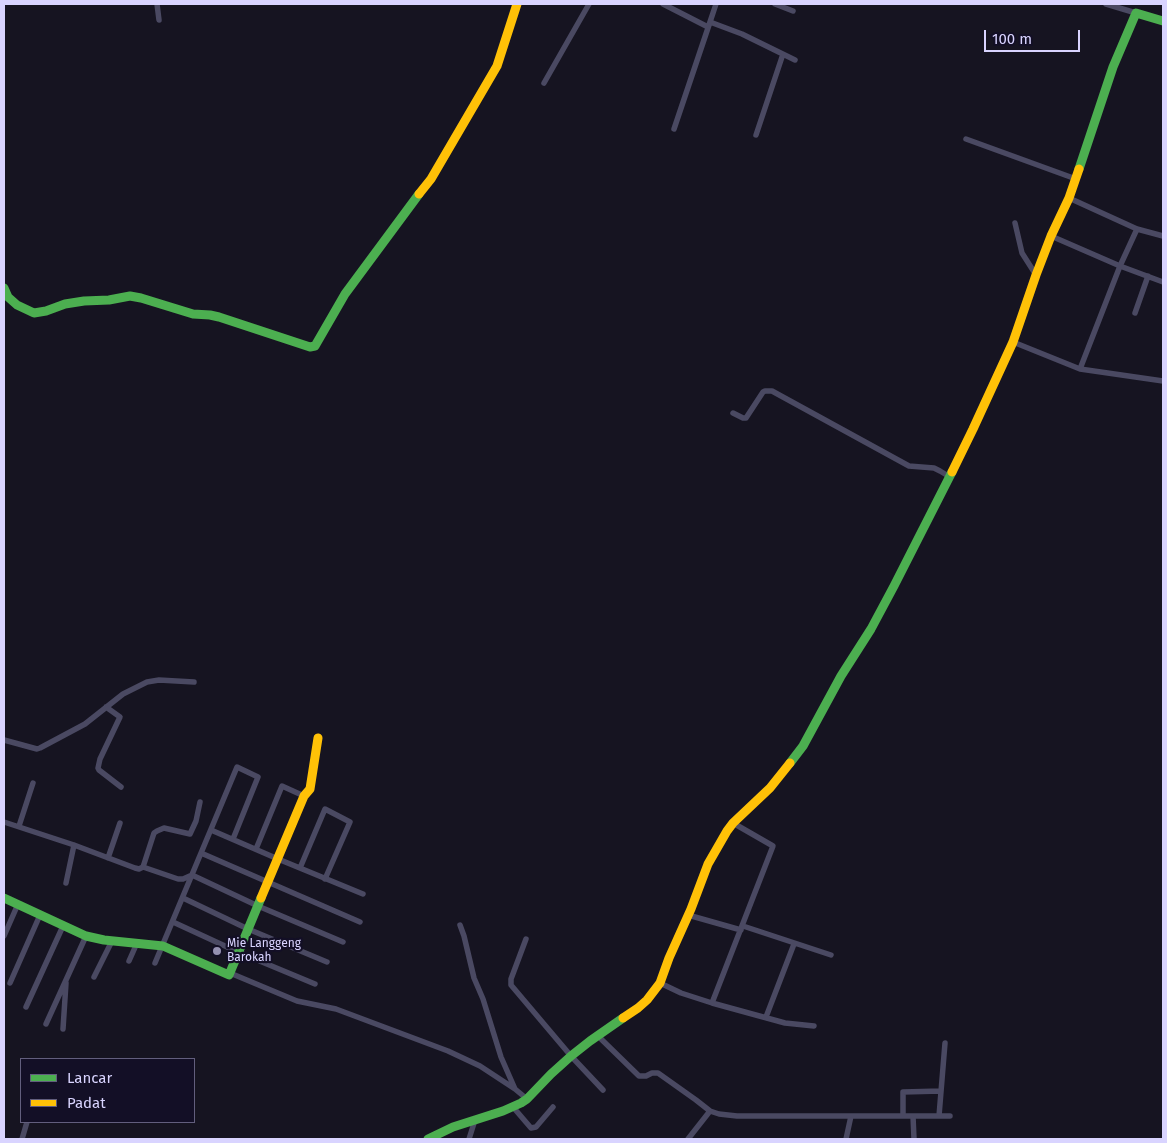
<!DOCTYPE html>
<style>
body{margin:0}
#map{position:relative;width:1167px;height:1143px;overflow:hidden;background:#161421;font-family:"Fira Sans",sans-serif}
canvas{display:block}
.frame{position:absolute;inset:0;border:5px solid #d9d4ff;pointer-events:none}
.legend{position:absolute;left:20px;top:1058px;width:175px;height:65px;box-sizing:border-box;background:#130f26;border:1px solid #625e7d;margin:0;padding:6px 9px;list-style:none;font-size:15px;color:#d9d4ff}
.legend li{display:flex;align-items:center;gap:10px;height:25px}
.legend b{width:25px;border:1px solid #625e7d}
.scale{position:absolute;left:984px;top:30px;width:96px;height:22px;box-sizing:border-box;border:2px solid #d9d4ff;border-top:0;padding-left:6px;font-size:15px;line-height:18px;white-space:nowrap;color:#d9d4ff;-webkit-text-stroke:4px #130f26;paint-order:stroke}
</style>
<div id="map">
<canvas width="1167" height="1143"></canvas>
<div class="frame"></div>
<ul class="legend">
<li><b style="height:6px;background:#4caf50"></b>Lancar</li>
<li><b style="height:6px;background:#ffc107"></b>Padat</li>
</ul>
<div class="scale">100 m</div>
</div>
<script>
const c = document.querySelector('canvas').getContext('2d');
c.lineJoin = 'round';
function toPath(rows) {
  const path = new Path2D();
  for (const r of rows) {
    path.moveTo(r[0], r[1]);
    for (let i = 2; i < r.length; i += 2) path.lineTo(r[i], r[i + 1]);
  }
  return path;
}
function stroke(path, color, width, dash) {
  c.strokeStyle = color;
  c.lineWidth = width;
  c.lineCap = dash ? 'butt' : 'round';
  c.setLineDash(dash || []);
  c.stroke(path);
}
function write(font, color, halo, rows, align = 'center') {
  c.font = font + ' "Fira Sans",sans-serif';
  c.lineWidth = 4.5;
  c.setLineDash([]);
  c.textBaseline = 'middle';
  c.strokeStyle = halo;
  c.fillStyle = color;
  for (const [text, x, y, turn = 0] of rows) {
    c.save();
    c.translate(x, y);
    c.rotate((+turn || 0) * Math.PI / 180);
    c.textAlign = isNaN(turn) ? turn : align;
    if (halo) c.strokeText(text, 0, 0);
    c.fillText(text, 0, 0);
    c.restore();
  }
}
stroke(toPath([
 [157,4,159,20],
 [663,4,708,27],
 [775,4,793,11],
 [1106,4,1136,13],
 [710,22,742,34,795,60],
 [544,83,589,4],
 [674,129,710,22,716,4],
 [756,135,783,54],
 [966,139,1076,179],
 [1069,198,1137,229,1163,236],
 [1015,223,1022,253,1036,275],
 [1051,236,1120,266,1163,282],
 [1135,313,1148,276],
 [1013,342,1080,369,1163,381],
 [1080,369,1120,266,1137,229],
 [733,413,743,418,746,418,763,392,765,391,772,391,909,466,934,468,940,471,950,477],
 [106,707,120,717,100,759,98,768,99,770,121,787],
 [4,740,37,749,40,748,85,724,123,694,147,682,159,680,194,682],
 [4,822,74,845,135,868,139,869,143,867,154,833,157,831,164,828,190,834,196,821,200,802],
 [19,826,33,783],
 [211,830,278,859,363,894],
 [256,849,282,786,304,796],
 [201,853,360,922],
 [108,858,120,823],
 [143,867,178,879,183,879,192,875,258,906,343,942],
 [300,868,325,809,350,822,325,879],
 [66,883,74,845],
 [183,898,248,929,327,962],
 [688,915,741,930],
 [173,922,238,952,315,984],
 [460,925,464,936,474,978,483,999,501,1057,515,1089],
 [743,926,831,955],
 [4,936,18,904],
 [526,939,511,979,511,985,571,1056,603,1090],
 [129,961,137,943],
 [155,963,237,767,258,777,233,839],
 [230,973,297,1001,336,1009,448,1051,480,1066,515,1089,527,1099],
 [94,977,112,941],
 [10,983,40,915],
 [660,983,681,993,712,1003,785,1023,814,1026],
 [712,1003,773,846,733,823],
 [26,1007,63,926],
 [766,1017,794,944],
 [46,1024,86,936],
 [63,1029,66,983],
 [598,1036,639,1076,646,1076,652,1073,658,1073,696,1100,710,1111,719,1114,737,1116,950,1116],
 [513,1107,531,1128,536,1127,553,1107],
 [903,1116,903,1092,941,1091],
 [913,1116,914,1139],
 [939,1116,945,1043],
 [22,1139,27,1122],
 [469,1139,475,1120],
 [688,1139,710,1111],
 [846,1139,851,1116]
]), '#4a4962', 5.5);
stroke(toPath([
 [1079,169,1113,67,1136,13,1163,21],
 [4,288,8,297,17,305,34,313,46,311,65,304,84,301,109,300,130,296,141,298,193,314,210,315,219,317,310,347,315,346,345,294,419,194],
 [790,763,803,746,841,676,871,629,894,586,952,472],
 [4,898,86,936,104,940,163,946,229,975,261,898],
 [428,1139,453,1127,503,1111,521,1103,527,1099,551,1074,571,1056,590,1041,623,1018]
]), '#4caf50', 9);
stroke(toPath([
 [419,194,431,179,497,66,517,4],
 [952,472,973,429,1013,342,1036,275,1051,236,1069,198,1079,169],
 [261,898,304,796,310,789,318,738],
 [623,1018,638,1008,647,1000,660,983,669,958,691,909,708,864,727,831,733,823,770,788,790,763]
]), '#ffc107', 9);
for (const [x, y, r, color] of [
 [217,951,5,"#9591b1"]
]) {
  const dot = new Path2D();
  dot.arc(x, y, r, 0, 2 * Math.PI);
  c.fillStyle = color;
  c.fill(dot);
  stroke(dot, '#130f26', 2);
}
write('12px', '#d9d4ff', '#130f26', [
 ["Mie Langgeng",227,944],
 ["Barokah",227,958]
], 'left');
</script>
